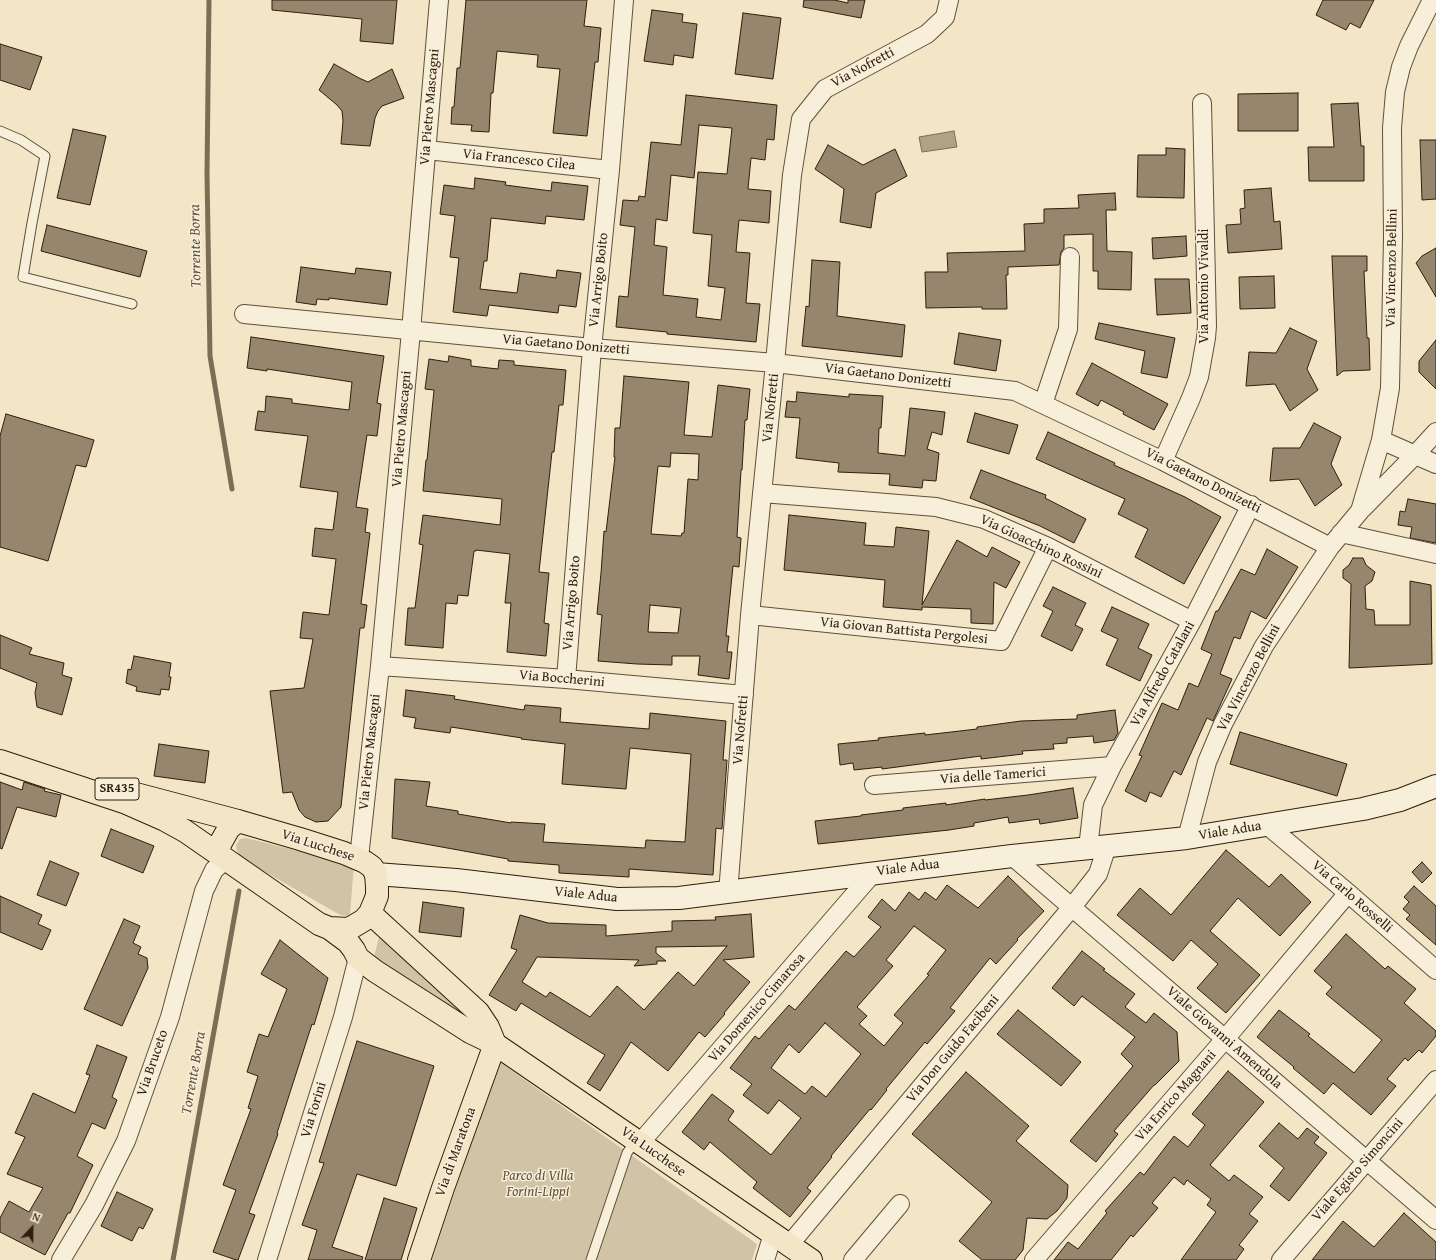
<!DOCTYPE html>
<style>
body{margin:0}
#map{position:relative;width:1436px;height:1260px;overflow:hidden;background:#f2e6c6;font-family:"Gentium Book Plus",serif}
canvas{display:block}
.north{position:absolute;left:12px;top:1208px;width:40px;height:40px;-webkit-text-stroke:3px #f7efda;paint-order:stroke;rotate:22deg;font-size:11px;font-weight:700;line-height:16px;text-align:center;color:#311d0c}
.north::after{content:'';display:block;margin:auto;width:14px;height:18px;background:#311d0c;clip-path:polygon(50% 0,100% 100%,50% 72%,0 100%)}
</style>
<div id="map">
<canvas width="1436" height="1260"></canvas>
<div class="north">N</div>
</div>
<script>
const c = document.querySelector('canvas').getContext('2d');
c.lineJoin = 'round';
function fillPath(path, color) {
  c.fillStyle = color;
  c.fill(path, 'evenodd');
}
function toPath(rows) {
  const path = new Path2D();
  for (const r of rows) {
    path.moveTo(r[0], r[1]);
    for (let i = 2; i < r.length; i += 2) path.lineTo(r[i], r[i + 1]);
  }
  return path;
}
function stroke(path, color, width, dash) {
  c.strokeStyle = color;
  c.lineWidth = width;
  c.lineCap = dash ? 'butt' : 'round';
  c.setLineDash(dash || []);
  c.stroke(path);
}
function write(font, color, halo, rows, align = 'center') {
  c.font = font + ' "Gentium Book Plus",serif';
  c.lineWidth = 3;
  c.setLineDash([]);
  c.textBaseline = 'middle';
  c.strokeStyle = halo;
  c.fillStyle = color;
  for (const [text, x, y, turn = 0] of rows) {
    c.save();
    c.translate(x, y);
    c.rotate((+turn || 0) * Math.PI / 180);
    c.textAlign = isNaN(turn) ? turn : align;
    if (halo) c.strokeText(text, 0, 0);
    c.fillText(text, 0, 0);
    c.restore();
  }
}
fillPath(toPath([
 [246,838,354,865,350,914,347,916,341,915,333,911,241,858,237,851,236,845,240,839],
 [380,933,469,1018,468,1024,373,961],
 [498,1061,757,1244,752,1260,432,1260]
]), '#d1c4a6');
const water = toPath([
 [954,131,957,147,922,152,919,137,954,131]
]);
fillPath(water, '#b0a287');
stroke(water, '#7d6d56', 1);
stroke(toPath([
 [209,0,207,174,210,356,232,489],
 [173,1260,239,891]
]), '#7d6d56', 5);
const building = toPath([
 [272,0,397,0,393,44,360,41,362,19,272,10,272,0],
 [466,0,587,0,584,26,601,28,598,62,595,62,587,136,553,133,560,69,537,67,538,55,497,51,493,93,491,93,489,132,471,131,472,125,451,124,452,107,454,107,457,68,460,68,466,0],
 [804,0,834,0,848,3,848,0,865,0,861,18,803,7,804,0],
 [1323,0,1374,0,1360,28,1350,23,1346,30,1316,15,1323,0],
 [652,10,683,14,682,22,697,24,693,58,674,55,673,65,644,61,652,10],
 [743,13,781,18,773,79,735,74,743,13],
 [0,44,42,57,30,90,0,80,0,44],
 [334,64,359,78,368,82,392,69,404,98,382,106,378,111,375,118,370,146,341,144,343,121,342,111,337,105,319,90,334,64],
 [1298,93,1298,131,1238,131,1238,94,1298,93],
 [686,95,777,105,774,140,767,139,765,160,751,158,748,189,771,191,769,223,739,220,736,252,750,253,746,303,760,304,756,342,667,334,667,332,616,327,619,296,628,297,635,227,620,225,623,200,638,201,639,196,645,197,651,142,681,145,686,95],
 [699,125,732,128,727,174,698,172,693,233,712,235,708,286,725,288,721,320,696,317,698,299,663,295,667,247,654,245,656,219,667,221,671,175,694,178,699,125],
 [1358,103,1361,146,1364,146,1364,181,1309,181,1308,147,1334,147,1331,104,1358,103],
 [73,129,106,136,90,205,57,198,73,129],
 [1420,140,1436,140,1436,199,1422,200,1420,140],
 [828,145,863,165,895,149,907,176,876,193,871,228,840,222,844,189,815,169,828,145],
 [1166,148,1185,149,1184,198,1137,197,1138,155,1166,155,1166,148],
 [475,178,506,182,505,185,551,191,552,182,588,186,584,220,546,216,545,224,491,218,487,261,484,261,480,289,517,293,520,273,556,278,557,270,581,273,576,307,559,305,558,313,489,305,487,316,453,312,459,258,450,257,455,216,440,214,444,185,474,189,475,178],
 [1271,188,1274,222,1280,221,1282,249,1228,253,1226,225,1241,224,1240,209,1245,208,1244,190,1271,188],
 [1115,193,1116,210,1106,210,1107,251,1132,252,1131,290,1098,289,1098,271,1093,271,1093,234,1064,235,1064,248,1061,252,1059,265,1008,267,1008,275,1006,275,1007,309,982,309,982,307,926,308,925,272,948,272,947,253,1025,251,1024,224,1044,223,1044,209,1079,208,1078,195,1115,193],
 [47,225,147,251,140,277,41,251,47,225],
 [1186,236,1187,256,1153,259,1152,238,1186,236],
 [1436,248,1436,297,1416,263,1422,256,1436,248],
 [1332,256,1367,256,1367,271,1364,271,1367,338,1369,338,1370,370,1343,371,1337,376,1332,256],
 [812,260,840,262,837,316,905,325,902,357,802,346,806,306,809,307,812,260],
 [301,267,355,274,356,268,391,272,387,305,329,298,329,300,317,299,316,305,296,302,301,267],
 [1274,276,1275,308,1240,309,1239,277,1274,276],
 [1155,279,1189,279,1191,313,1157,315,1155,279],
 [1099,323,1175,338,1167,378,1141,373,1145,351,1095,339,1099,323],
 [1290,328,1317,341,1307,369,1318,390,1290,411,1275,384,1246,386,1249,352,1276,353,1290,328],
 [959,333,1001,340,996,371,954,364,959,333],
 [251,337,384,356,377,403,381,404,377,436,367,435,356,507,368,509,365,532,370,533,361,604,367,605,364,628,360,628,341,807,328,821,316,822,305,817,299,810,292,792,283,793,270,691,304,688,313,639,300,638,303,612,329,615,336,559,312,556,315,528,333,530,338,492,300,487,308,436,255,430,258,411,265,412,266,396,292,399,292,403,349,410,352,382,267,369,267,371,247,368,251,337],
 [1436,340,1436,389,1419,372,1419,361,1436,340],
 [449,356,471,360,471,366,498,369,499,360,514,361,514,365,566,370,563,405,559,405,554,452,552,452,539,572,549,573,544,623,549,624,546,656,507,652,511,603,505,603,510,554,476,550,476,551,474,551,468,596,458,595,457,604,446,603,443,648,405,645,408,608,415,608,423,545,419,544,423,515,500,525,502,499,423,491,426,460,427,460,434,390,425,389,429,359,448,362,449,356],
 [1092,363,1168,404,1154,430,1123,414,1124,412,1101,400,1098,406,1076,394,1092,363],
 [624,376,689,382,684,435,712,437,718,385,750,389,747,420,745,420,742,470,741,470,737,537,741,538,739,567,733,566,726,636,729,636,727,652,732,652,729,679,698,675,700,656,672,656,672,665,637,664,598,661,602,615,597,614,601,573,604,531,606,532,615,457,614,457,615,428,620,428,624,376],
 [671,453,699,454,698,480,688,479,684,533,682,533,681,536,651,534,658,466,670,467,671,453],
 [650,605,681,608,678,633,648,632,650,605],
 [797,392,849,397,849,394,883,396,881,428,879,428,878,453,905,456,910,408,945,412,942,435,932,432,927,449,939,453,936,481,923,480,922,488,889,485,890,474,838,472,839,463,796,458,800,418,785,417,787,401,796,402,797,392],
 [975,413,1018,425,1009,454,967,442,975,413],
 [6,414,94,440,86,467,76,465,48,561,0,547,0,436,6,414],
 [1314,423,1341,437,1331,464,1342,485,1315,506,1299,479,1270,481,1273,448,1300,448,1314,423],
 [1048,432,1115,463,1114,465,1185,497,1221,517,1184,584,1135,557,1148,529,1118,514,1125,499,1036,459,1048,432],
 [981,470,1046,495,1045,498,1086,519,1074,543,1040,526,970,498,981,470],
 [1408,499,1436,504,1436,543,1410,538,1412,527,1398,525,1400,511,1405,512,1408,499],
 [789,515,866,523,864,545,894,547,896,527,929,531,922,605,957,540,987,557,992,547,1020,562,1006,588,994,582,993,624,971,623,971,609,922,607,922,610,883,607,885,580,784,570,789,515],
 [1267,549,1298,567,1266,619,1251,611,1240,639,1234,637,1220,674,1232,679,1213,721,1207,718,1181,775,1174,771,1161,797,1150,792,1146,802,1125,791,1142,756,1139,755,1162,703,1178,710,1189,683,1198,687,1212,654,1201,649,1216,611,1218,611,1241,569,1255,575,1267,549],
 [1353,558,1363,558,1366,565,1375,572,1372,581,1365,586,1366,609,1374,610,1375,625,1410,625,1410,581,1431,585,1432,664,1349,668,1351,584,1343,578,1343,570,1349,565,1353,558],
 [1053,587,1086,603,1075,625,1083,629,1072,651,1041,636,1053,611,1043,606,1053,587],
 [1112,607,1149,624,1138,648,1152,655,1140,681,1106,665,1118,639,1101,631,1112,607],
 [0,635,32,648,29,654,64,663,62,675,72,678,62,715,37,707,35,693,37,683,0,668,0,635],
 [134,656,171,663,169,677,171,677,169,690,161,689,160,695,136,691,137,687,126,683,128,669,131,670,134,656],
 [406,690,455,696,454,699,524,710,525,705,561,708,560,722,649,729,650,713,726,721,723,760,727,760,722,829,716,828,713,875,629,869,629,877,559,873,559,865,508,861,508,859,392,838,395,779,430,782,426,806,458,811,458,814,511,823,511,822,545,824,543,842,645,848,646,840,685,842,691,754,630,748,626,789,562,784,565,744,521,739,522,738,451,727,450,733,414,728,416,718,403,716,406,690],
 [1115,710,1118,733,1114,740,1094,743,1093,736,1067,738,1067,743,1053,744,1054,749,1022,751,1023,754,981,759,981,756,882,769,882,767,854,770,853,763,840,765,838,744,879,740,878,738,925,733,925,735,977,729,977,727,1021,721,1077,719,1077,715,1115,710],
 [1240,732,1347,764,1337,796,1230,764,1240,732],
 [159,744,209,751,205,783,154,776,159,744],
 [0,782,22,790,24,782,45,789,44,791,61,795,56,817,17,807,2,849,0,848,0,782],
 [1073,788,1078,818,1040,824,1039,819,1009,823,1008,817,974,823,974,826,949,830,818,844,815,821,861,816,861,815,903,810,903,808,946,803,946,805,985,799,985,800,1028,795,1073,788],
 [111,829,154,846,143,873,101,856,111,829],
 [1226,850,1269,887,1281,874,1311,902,1280,936,1238,898,1210,931,1260,975,1226,1013,1197,988,1218,964,1191,940,1173,961,1117,915,1140,888,1171,915,1226,850],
 [50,861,79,873,66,906,37,895,50,861],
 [1422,862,1432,873,1422,883,1412,872,1422,862],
 [1008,876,1044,911,1017,939,1018,940,996,964,990,958,950,1008,955,1011,927,1044,925,1042,886,1089,887,1090,871,1110,870,1109,831,1156,832,1157,807,1188,811,1191,790,1217,753,1188,757,1182,710,1142,704,1150,682,1132,712,1094,734,1111,728,1120,771,1155,801,1118,779,1100,768,1114,743,1095,752,1084,730,1068,755,1036,759,1039,789,1005,795,1010,846,951,854,957,881,927,868,917,882,899,895,911,909,892,919,900,925,892,936,900,947,885,978,908,1008,876],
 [914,926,946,950,927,974,929,975,894,1015,903,1023,884,1046,859,1024,867,1016,857,1007,893,966,886,960,914,926],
 [825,1023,861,1054,826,1097,812,1086,805,1094,771,1068,789,1044,799,1053,825,1023],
 [1414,886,1436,906,1436,945,1406,919,1410,915,1403,909,1409,902,1404,897,1414,886],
 [0,896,42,915,38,924,51,930,42,950,0,932,0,896],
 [423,902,464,908,461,937,419,932,423,902],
 [751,914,754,957,723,960,750,982,724,1013,725,1014,705,1037,699,1032,668,1071,631,1042,600,1091,587,1083,605,1055,521,1003,516,1011,489,995,517,950,511,948,520,915,548,923,606,925,606,936,672,931,672,921,716,920,715,917,751,914],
 [727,946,694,986,678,972,644,1010,617,986,590,1017,550,992,546,997,522,982,537,957,639,960,634,966,657,964,657,961,666,961,656,953,656,947,727,946],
 [124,919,140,926,133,943,141,947,138,954,147,958,148,968,122,1026,84,1009,124,919],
 [1346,934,1385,969,1388,966,1416,989,1404,1003,1436,1031,1436,1036,1422,1053,1419,1050,1408,1061,1405,1058,1387,1079,1396,1086,1371,1115,1333,1083,1324,1094,1293,1068,1294,1067,1257,1037,1279,1010,1310,1034,1308,1036,1354,1073,1382,1040,1326,994,1332,987,1314,971,1346,934],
 [280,940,328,978,314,1025,312,1024,277,1133,278,1134,249,1213,255,1215,238,1260,236,1260,213,1252,236,1190,223,1185,251,1109,248,1108,258,1076,247,1072,259,1034,268,1037,287,989,261,974,280,940],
 [1082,951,1105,969,1103,970,1135,994,1125,1007,1146,1023,1154,1013,1177,1032,1179,1061,1155,1085,1154,1085,1114,1131,1118,1134,1096,1162,1070,1141,1133,1066,1121,1054,1135,1037,1082,996,1074,1006,1052,988,1082,951],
 [1018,1010,1081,1062,1061,1086,997,1034,1018,1010],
 [357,1041,434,1066,396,1186,357,1174,332,1247,363,1257,362,1260,308,1260,317,1230,302,1225,324,1163,319,1162,357,1041],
 [97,1045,127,1057,112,1097,117,1100,105,1129,92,1123,77,1156,93,1165,70,1213,68,1213,45,1255,0,1232,0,1218,9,1201,29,1212,43,1188,7,1174,25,1137,15,1133,33,1093,75,1113,90,1075,86,1074,97,1045],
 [1228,1071,1264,1102,1210,1165,1229,1181,1234,1175,1263,1197,1249,1214,1258,1221,1239,1245,1244,1249,1236,1260,1181,1260,1216,1212,1207,1205,1211,1199,1187,1180,1184,1185,1174,1177,1152,1203,1158,1208,1133,1237,1131,1235,1111,1260,1054,1260,1068,1242,1078,1249,1107,1213,1105,1211,1140,1172,1144,1175,1174,1136,1188,1147,1205,1125,1192,1114,1228,1071],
 [966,1072,1029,1126,1016,1141,1068,1185,1067,1198,1057,1211,1047,1219,1027,1218,1023,1250,1015,1260,982,1260,959,1241,992,1202,912,1134,966,1072],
 [1279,1123,1298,1139,1307,1128,1319,1137,1314,1143,1327,1153,1289,1201,1270,1186,1284,1168,1259,1146,1279,1123],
 [117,1192,153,1209,143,1229,139,1227,132,1241,101,1226,117,1192],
 [384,1198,417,1208,401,1260,365,1260,384,1198],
 [1404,1213,1436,1242,1436,1260,1312,1260,1343,1221,1374,1247,1404,1213]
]);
fillPath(building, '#95866d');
stroke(building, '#311d0c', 1);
const service = toPath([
 [0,131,21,140,45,156,32,223,23,277,132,304],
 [591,1260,627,1153,636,1140]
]);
const minor = toPath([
 [427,150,610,170],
 [244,314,592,348,775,363,1015,391,1163,461,1330,547],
 [1043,404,1068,329,1070,257],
 [1381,440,1436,464],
 [1163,461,1191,398,1199,377,1206,338,1207,326,1202,103],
 [762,493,936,507,984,519,1048,547,1192,621],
 [1362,509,1415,455,1436,432],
 [1341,533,1436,554],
 [750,615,1001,641,1048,547],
 [380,666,566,679,744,695],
 [566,679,592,348,610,170,624,0],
 [874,785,1112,766],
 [1267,825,1348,893,1436,970],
 [1187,838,1207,762,1223,724,1264,646,1330,547,1360,511,1381,440,1390,388,1393,237,1392,128,1395,92,1401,67,1409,46,1432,0],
 [1088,848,1093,805,1112,766,1192,621,1251,505],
 [1012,856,1436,1220],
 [359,858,380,666,411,331,439,0],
 [728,893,750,615,775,363,792,175,801,119,825,89,927,34,945,17,949,0],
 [640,1143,873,873],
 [789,1245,1072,907,1098,874,1107,846],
 [61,1260,94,1205,126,1141,170,1017,204,891,214,870,225,860],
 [267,1260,343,1017,358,958],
 [765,1260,773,1234],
 [853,1260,900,1204],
 [1034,1260,1225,1039,1348,893],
 [1281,1260,1436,1080]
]);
const secondary = toPath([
 [376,874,456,880,617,899,679,898,1012,856,1187,838,1363,809,1400,800,1436,786]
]);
const primary = toPath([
 [0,761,124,802,165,820,185,831,319,924,329,928,348,942,354,950,358,958,375,971,470,1032,495,1044,811,1260],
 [132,793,238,821,300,839,344,853,365,862,372,867,376,874,377,886,377,896,370,913,364,920,349,929,329,928],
 [218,854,220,844,229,828,238,821],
 [370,913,478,1012,488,1027,495,1044],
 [419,1260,443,1188,495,1044]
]);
stroke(service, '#614f3a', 11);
stroke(minor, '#614f3a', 20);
stroke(secondary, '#311d0c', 24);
stroke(primary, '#311d0c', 24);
stroke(service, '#f7efda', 9);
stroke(minor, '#f7efda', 18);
stroke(secondary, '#f7efda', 22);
stroke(primary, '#f2e6c6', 22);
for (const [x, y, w] of [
 [117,789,44]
]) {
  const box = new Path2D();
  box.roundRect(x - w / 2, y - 11, w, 22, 3);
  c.fillStyle = '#f7efda';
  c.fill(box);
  stroke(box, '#311d0c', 1);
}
write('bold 13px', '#311d0c', null, [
 ["SR435",117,789]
]);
write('14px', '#311d0c', '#f7efda', [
 ["Via Nofretti",863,68,-28],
 ["Via Pietro Mascagni",430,107,-85],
 ["Via Francesco Cilea",519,160,6],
 ["Via Vincenzo Bellini",1392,268,-89],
 ["Via Arrigo Boito",599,280,-84],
 ["Via Antonio Vivaldi",1204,286,-90],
 ["Via Gaetano Donizetti",566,345,5],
 ["Via Gaetano Donizetti",888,376,7],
 ["Via Nofretti",771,408,-84],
 ["Via Pietro Mascagni",402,429,-85],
 ["Via Gaetano Donizetti",1203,481,27],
 ["Via Gioacchino Rossini",1041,547,25],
 ["Via Arrigo Boito",572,603,-85],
 ["Via Giovan Battista Pergolesi",904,631,6],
 ["Via Alfredo Catalani",1163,674,-61],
 ["Via Vincenzo Bellini",1249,678,-62],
 ["Via Boccherini",562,679,5],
 ["Via Nofretti",741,730,-85],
 ["Via Pietro Mascagni",370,752,-84],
 ["Via delle Tamerici",993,776,-4],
 ["Viale Adua",1230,831,-9],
 ["Via Lucchese",318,846,18],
 ["Viale Adua",908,868,-7],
 ["Viale Adua",586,895,6],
 ["Via Carlo Rosselli",1352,897,41],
 ["Via Domenico Cimarosa",757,1008,-49],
 ["Viale Giovanni Amendola",1224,1038,41],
 ["Via Don Guido Facibeni",953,1049,-50],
 ["Via Bruceto",153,1063,-71],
 ["Via Enrico Magnani",1176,1096,-49],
 ["Via Forini",314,1110,-73],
 ["Via di Maratona",456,1152,-70],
 ["Via Lucchese",653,1152,35],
 ["Viale Egisto Simoncini",1358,1170,-49]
]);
write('italic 14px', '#614f3a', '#f7efda', [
 ["Parco di Villa",538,1176],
 ["Forini-Lippi",538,1192]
]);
write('italic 15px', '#64523d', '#f7efda', [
 ["Torrente Borra",196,246,-91],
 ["Torrente Borra",194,1073,-80]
]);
</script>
